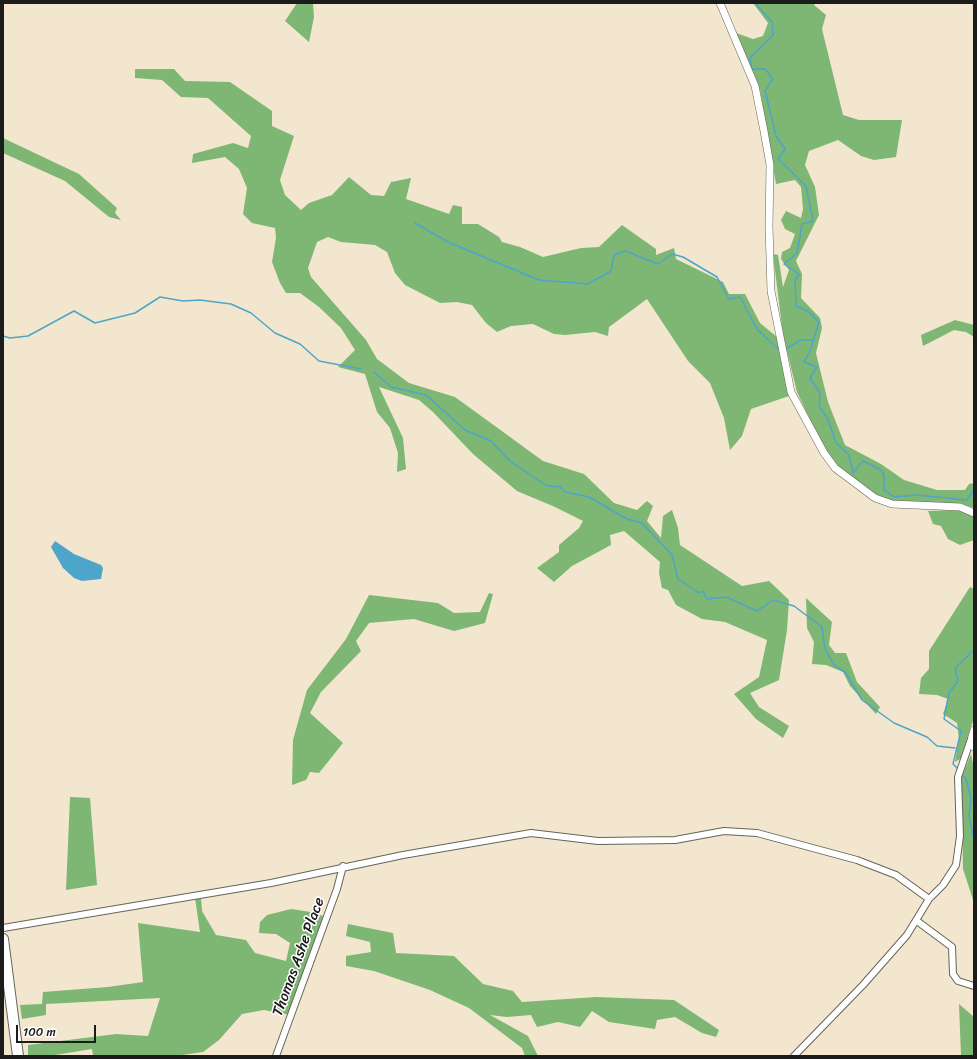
<!DOCTYPE html>
<style>
body{margin:0}
#map{position:relative;width:977px;height:1059px;overflow:hidden;background:#f2e7ce;font-family:Sriracha,sans-serif}
canvas{display:block}
.frame{position:absolute;inset:0;border:4px solid #1c1c1c;pointer-events:none}
.scale{position:absolute;left:16px;top:1025px;width:80px;height:18px;box-sizing:border-box;border:2px solid #1c1c1c;border-top:0;padding-left:5px;font-size:12px;line-height:14px;white-space:nowrap;color:#1c1c1c;-webkit-text-stroke:3px #fff;paint-order:stroke}
</style>
<div id="map">
<canvas width="977" height="1059"></canvas>
<div class="frame"></div>
<div class="scale">100 m</div>
</div>
<script>
const c = document.querySelector('canvas').getContext('2d');
c.lineJoin = 'round';
function fillPath(path, color) {
  c.fillStyle = color;
  c.fill(path, 'evenodd');
}
function toPath(rows) {
  const path = new Path2D();
  for (const r of rows) {
    path.moveTo(r[0], r[1]);
    for (let i = 2; i < r.length; i += 2) path.lineTo(r[i], r[i + 1]);
  }
  return path;
}
function stroke(path, color, width, dash) {
  c.strokeStyle = color;
  c.lineWidth = width;
  c.lineCap = dash ? 'butt' : 'round';
  c.setLineDash(dash || []);
  c.stroke(path);
}
function write(font, color, halo, rows, align = 'center') {
  c.font = font + ' Sriracha,sans-serif';
  c.lineWidth = 3;
  c.setLineDash([]);
  c.textBaseline = 'middle';
  c.strokeStyle = halo;
  c.fillStyle = color;
  for (const [text, x, y, turn = 0] of rows) {
    c.save();
    c.translate(x, y);
    c.rotate((+turn || 0) * Math.PI / 180);
    c.textAlign = isNaN(turn) ? turn : align;
    if (halo) c.strokeText(text, 0, 0);
    c.fillText(text, 0, 0);
    c.restore();
  }
}
fillPath(toPath([
 [297,3,313,3,314,17,309,42,285,21],
 [753,3,816,3,814,5,826,15,822,29,843,115,859,120,902,120,896,157,874,160,861,156,838,140,809,151,805,165,815,187,819,215,796,261,802,274,801,298,820,318,822,328,816,353,828,402,845,445,881,464,904,480,937,490,965,490,969,484,974,483,974,508,960,503,909,503,890,500,875,494,841,470,820,441,797,392,783,335,773,254,778,255,783,287,789,270,781,259,782,252,790,248,795,234,785,229,781,220,786,211,801,218,803,209,801,187,795,180,776,184,760,90,736,33,753,39,763,36,768,23],
 [135,69,174,69,185,81,230,82,272,111,272,126,294,136,280,180,285,195,301,210,309,203,332,195,349,177,371,195,384,196,391,182,411,178,406,199,449,214,453,205,462,207,462,224,478,224,499,237,502,242,520,247,543,257,581,248,599,247,622,225,656,249,656,255,674,248,676,259,723,282,729,294,745,294,760,323,777,337,789,396,751,409,742,436,730,450,724,418,710,383,688,361,647,299,609,327,608,336,595,332,565,335,554,334,533,324,511,326,497,332,486,323,472,305,457,302,440,303,405,285,395,273,387,252,375,245,341,242,328,237,317,242,308,268,311,277,366,340,377,359,409,383,455,397,543,461,584,474,614,503,637,510,647,501,653,506,647,521,661,538,663,516,672,510,678,528,680,545,742,586,769,581,789,600,787,630,779,680,750,693,759,707,789,726,783,738,756,719,734,694,759,677,767,640,725,622,702,619,676,605,668,590,662,588,659,573,660,562,624,531,610,535,611,545,572,566,554,582,537,568,559,552,559,545,579,528,583,521,555,507,517,491,473,454,433,412,419,400,379,387,403,438,406,469,397,472,398,453,390,428,377,412,365,374,338,367,355,350,341,328,319,307,300,293,286,293,280,283,272,262,276,238,275,228,252,223,243,214,247,188,239,169,225,157,192,163,193,154,233,143,248,148,251,136,208,98,181,97,162,80,135,78],
 [3,138,79,174,117,208,115,213,121,220,109,217,65,181,3,153],
 [955,320,974,325,974,337,966,332,954,330,923,346,921,335],
 [959,510,974,515,974,540,960,545,948,539,941,526,933,524,928,511],
 [970,587,974,589,974,718,960,759,955,762,959,739,957,723,943,714,948,699,937,695,919,694,921,678,929,669,929,651],
 [489,593,493,594,485,623,454,631,414,619,369,623,356,641,361,651,321,692,310,713,343,743,319,773,310,772,306,780,292,785,293,740,307,690,346,639,369,595,438,603,454,613,480,612],
 [806,598,832,622,829,645,835,653,846,653,857,682,880,707,876,714,850,686,843,672,826,665,812,664,814,642,807,628],
 [971,754,974,769,974,903,963,869,961,779],
 [70,797,90,798,97,885,66,890],
 [195,898,201,898,202,911,216,935,246,940,255,953,286,961,290,943,276,934,259,933,260,922,267,915,291,909,311,912,323,916,290,1015,264,1010,242,1014,219,1040,203,1052,175,1056,93,1056,92,1049,49,1056,28,1056,28,1045,116,1034,148,1036,160,998,46,1004,46,1015,22,1019,20,1005,42,1004,43,992,108,987,143,982,138,923,200,932],
 [348,924,393,933,396,953,454,956,483,984,513,991,522,1002,596,997,674,1000,719,1030,716,1037,702,1033,675,1017,657,1020,655,1029,609,1022,592,1011,580,1027,558,1022,537,1027,531,1015,507,1017,490,1015,528,1036,538,1056,525,1056,522,1048,469,1008,430,990,374,971,346,966,346,956,371,952,370,942,346,936],
 [959,1004,974,1017,974,1056,961,1056]
]), '#7eb673');
fillPath(toPath([
 [55,541,74,554,101,565,103,568,101,579,82,581,74,578,63,568,51,547]
]), '#4ea5ca');
stroke(toPath([
 [755,3,772,22,773,35,750,58,752,69,765,69,773,79,765,91,776,136,785,149,778,159,806,186,813,221,802,224,797,253,784,264,799,274,795,280,796,306,809,312,819,322,810,351,804,362,817,367,810,378,820,393,819,406,828,419,836,443,849,455,853,473,863,461,881,470,884,475,884,490,894,497,916,495,967,500,974,489],
 [415,223,448,242,539,280,588,284,611,271,614,255,625,251,658,264,672,254,683,257,717,277,729,299,740,297,757,329,777,348,781,348],
 [3,336,10,338,28,336,74,311,95,323,135,313,160,297,183,301,200,300,231,304,251,313,275,333,300,344,319,361,361,369],
 [784,348,787,348,801,340,812,340],
 [374,372,391,387,426,395,465,430,491,441,510,461,547,486,560,487,565,492,589,497,627,519,642,523,672,555,678,579,699,593,703,591,707,599,726,597,757,611,773,600,794,606,822,627,825,649,834,665,845,672,862,700,894,723,927,737,937,746,955,748],
 [959,770,953,764,961,731,944,719,949,693,958,681,955,668,974,650],
 [961,773,966,779,971,798,969,816,974,840]
]), '#4ea5ca', 1.5);
const minor = toPath([
 [917,921,952,947,953,974,958,981,974,986],
 [3,928,271,883,403,855,531,833,598,841,675,840,724,831,757,833,857,860,896,875,929,899],
 [276,1056,337,889,343,866],
 [794,1056,863,985,907,935,929,899,943,885,956,865,960,836,958,777,972,736]
]);
const tertiary = toPath([
 [720,3,755,86,764,131,770,165,769,226,771,291,791,392,824,453,835,468,875,498,892,504,960,507,974,513],
 [974,730,972,736,974,747]
]);
const trunk = toPath([
 [3,939,18,1056]
]);
stroke(minor, '#67635a', 8);
stroke(tertiary, '#67635a', 8);
stroke(trunk, '#67635a', 12);
stroke(minor, '#fff', 6);
stroke(tertiary, '#fff', 7);
stroke(trunk, '#fff', 10);
write('15px', '#1c1c1c', '#fff', [
 ["Thomas Ashe Place",299,957,-70]
]);
</script>
